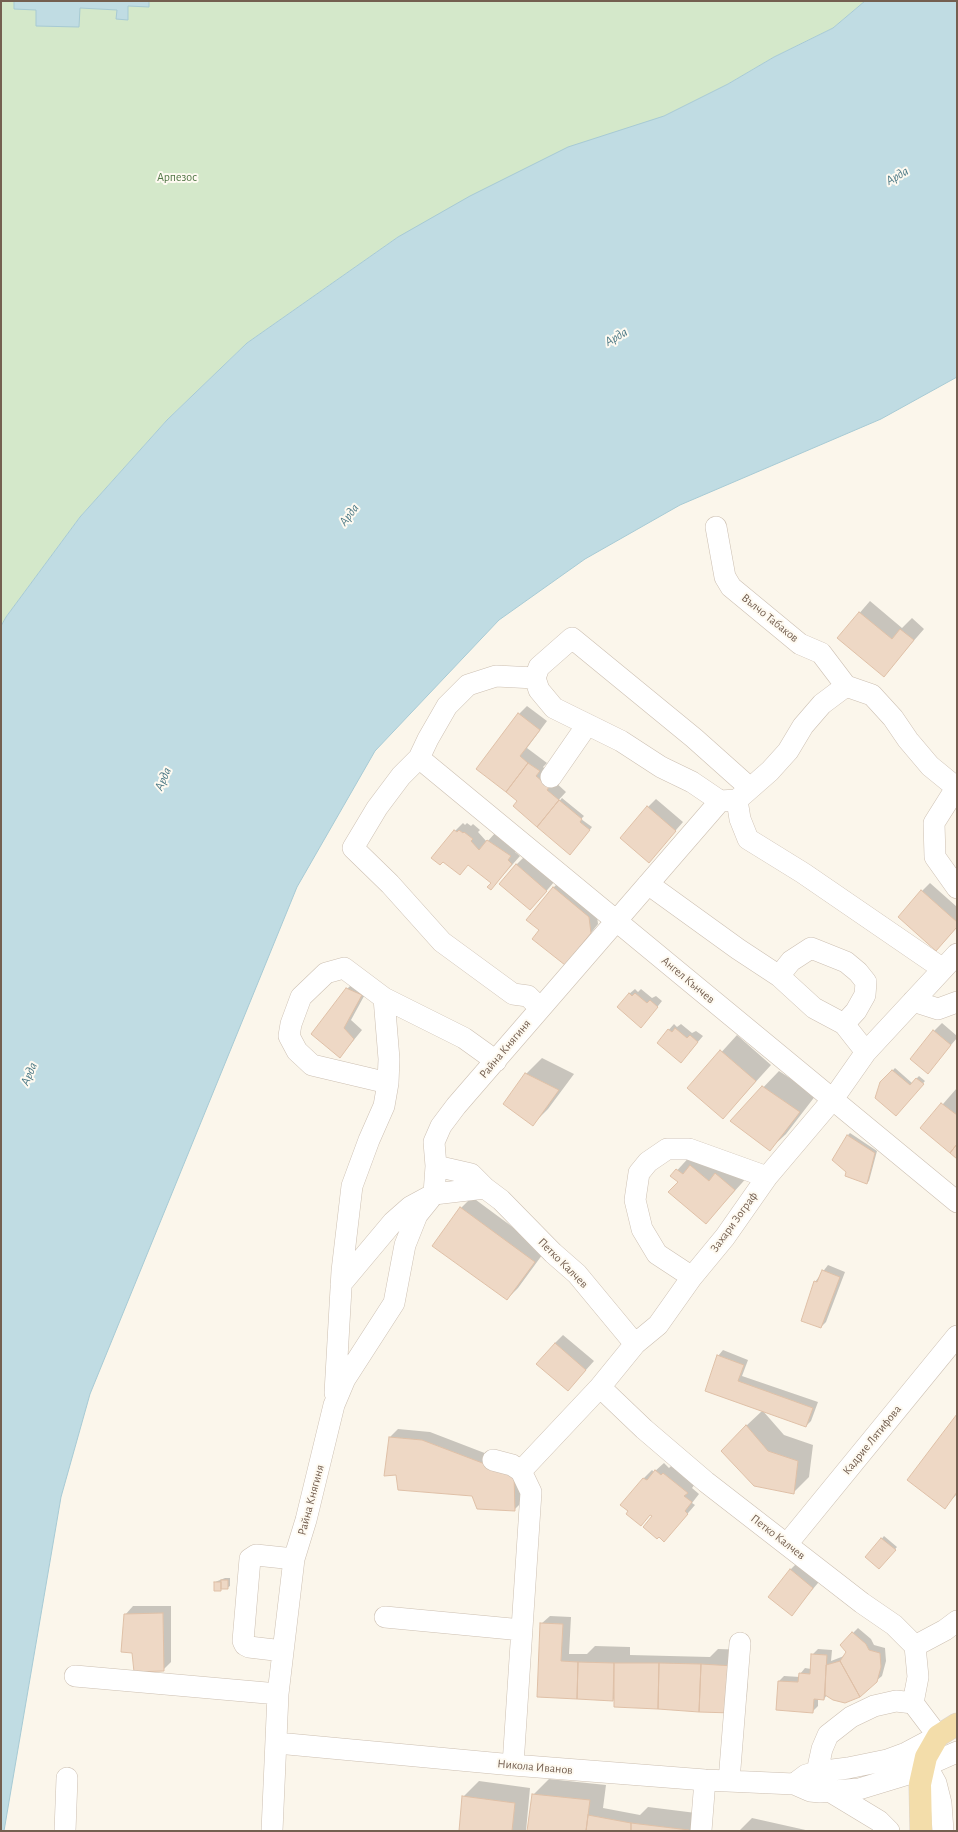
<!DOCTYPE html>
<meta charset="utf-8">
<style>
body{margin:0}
#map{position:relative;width:958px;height:1832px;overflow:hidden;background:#fbf6eb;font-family:"Alegreya Sans",sans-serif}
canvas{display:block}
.frame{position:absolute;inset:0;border:2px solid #745f50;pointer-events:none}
</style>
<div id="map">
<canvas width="958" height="1832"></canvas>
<div class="frame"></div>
</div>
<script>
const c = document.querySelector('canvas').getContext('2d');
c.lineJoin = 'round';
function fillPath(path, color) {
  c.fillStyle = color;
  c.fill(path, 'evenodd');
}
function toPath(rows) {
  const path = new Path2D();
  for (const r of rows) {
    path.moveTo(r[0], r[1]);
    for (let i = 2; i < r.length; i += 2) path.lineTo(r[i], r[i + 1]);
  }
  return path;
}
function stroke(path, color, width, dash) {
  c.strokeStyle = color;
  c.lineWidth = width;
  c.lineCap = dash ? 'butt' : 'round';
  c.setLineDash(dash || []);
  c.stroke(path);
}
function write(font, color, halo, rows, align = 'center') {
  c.font = font + ' "Alegreya Sans",sans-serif';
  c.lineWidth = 4;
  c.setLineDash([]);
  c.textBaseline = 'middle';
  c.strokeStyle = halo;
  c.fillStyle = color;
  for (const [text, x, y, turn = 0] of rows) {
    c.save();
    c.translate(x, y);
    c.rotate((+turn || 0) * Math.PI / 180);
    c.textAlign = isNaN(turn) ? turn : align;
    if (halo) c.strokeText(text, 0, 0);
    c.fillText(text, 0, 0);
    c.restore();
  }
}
fillPath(toPath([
 [1,1,865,1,833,28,774,57,728,84,664,116,398,237,247,343,167,420,80,517,6,617,1,626]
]), '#d4e8ca');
const water = toPath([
 [14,1,149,1,149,7,128,6,128,20,116,19,117,10,80,8,79,27,36,26,36,10,14,9,14,1],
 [865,1,957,1,957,377,881,419,680,505,585,559,499,620,375,751,297,887,90,1394,61,1497,4,1831,1,1831,1,626,6,617,80,517,167,420,247,343,398,237,470,196,568,147,664,116,728,84,774,57,833,28,865,1]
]);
fillPath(water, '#c0dce3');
stroke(water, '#a7cad4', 1);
fillPath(toPath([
 [870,601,902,628,912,618,924,629,884,675,838,638],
 [527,706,547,721,527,748,547,763,543,767,556,778,554,781,566,792,542,818,545,818,562,798,584,816,581,819,592,827,573,851,519,801,519,714],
 [656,799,683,822,649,861,648,807],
 [463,823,465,825,467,823,471,826,473,824,480,830,478,832,487,842,496,832,518,848,515,852,520,856,491,889,492,883,469,864,455,831],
 [524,857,554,882,538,901,516,865],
 [561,880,596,908,598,924,573,956,540,930,553,888],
 [930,883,957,907,957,927,944,942,922,891],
 [355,981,369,987,351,1020,362,1030,340,1057,347,989],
 [635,989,638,992,641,989,652,998,656,996,662,1001,646,1021,629,994],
 [942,1023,957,1036,957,1038,928,1072,934,1031],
 [674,1024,677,1027,681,1024,692,1033,696,1031,703,1036,686,1056,658,1042],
 [737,1035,771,1065,723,1118,689,1088],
 [542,1058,574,1074,548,1109,532,1125,526,1074],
 [895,1068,912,1083,919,1076,925,1081,898,1112,881,1083],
 [779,1071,816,1095,786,1134,770,1149,731,1121],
 [957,1088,957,1157,922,1128],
 [850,1133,877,1151,869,1181,867,1183,848,1135],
 [693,1153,750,1174,706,1223,679,1182,672,1176],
 [472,1197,545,1251,518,1288,507,1299,434,1246,461,1208],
 [828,1265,845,1272,826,1322,821,1327,815,1282],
 [563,1335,594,1361,568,1390,555,1343],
 [723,1350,748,1360,742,1376,818,1402,811,1421,806,1426,763,1411,784,1435,813,1445,809,1477,793,1493,746,1426,762,1411,706,1391,718,1356],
 [957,1416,957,1494,945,1507],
 [398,1429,430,1432,521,1467,522,1502,514,1510,473,1495,397,1474,385,1474,390,1437],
 [664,1463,669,1468,672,1465,695,1484,692,1488,699,1494,692,1503,695,1505,664,1541,653,1516,651,1514,640,1525,622,1505,644,1478,652,1470,654,1472],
 [884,1536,897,1547,882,1565,867,1557],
 [801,1559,823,1577,792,1614,790,1570],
 [225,1578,230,1578,230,1586,227,1588,215,1590,215,1582],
 [133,1606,171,1606,171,1662,163,1670,125,1615],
 [550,1616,571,1617,569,1654,587,1654,595,1646,630,1647,630,1655,710,1657,718,1649,749,1650,747,1696,731,1712,615,1697,613,1700,577,1698,541,1624],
 [858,1628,871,1639,874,1645,885,1648,886,1661,882,1676,876,1681,827,1695,824,1699,818,1698,818,1706,812,1712,777,1709,779,1681,784,1676,800,1677,800,1674,805,1668,811,1669,812,1655,818,1649,832,1650,831,1661,844,1656,847,1652,841,1645],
 [549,1779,606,1785,603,1808,640,1815,648,1807,704,1814,702,1831,528,1831,533,1795],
 [479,1781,530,1788,526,1831,460,1831,463,1797],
 [752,1818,810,1831,739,1831]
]), '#0003');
const building = toPath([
 [859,612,892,639,900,629,914,640,884,677,837,638,859,612],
 [518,713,540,730,520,756,528,763,506,792,476,769,518,713],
 [528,763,540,771,536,776,549,787,547,790,559,800,537,827,513,806,517,801,506,792,528,763],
 [559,800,582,819,580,822,590,830,570,855,537,827,559,800],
 [647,806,676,831,649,863,620,838,647,806],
 [454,830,457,832,459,830,463,833,464,832,473,839,471,841,479,850,487,840,511,856,508,860,512,864,491,890,487,887,491,883,468,865,460,875,443,862,440,865,431,858,454,830],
 [516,864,547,891,530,910,499,884,516,864],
 [553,887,589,917,591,933,565,965,532,939,539,930,526,920,553,887],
 [921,890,957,922,957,927,936,951,898,917,921,890],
 [346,988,362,995,344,1028,354,1039,340,1058,311,1034,346,988],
 [629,993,632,996,635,993,647,1003,650,1000,658,1007,641,1028,617,1007,629,993],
 [675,1028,687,1038,690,1035,698,1042,681,1063,657,1043,668,1029,672,1032,675,1028],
 [933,1030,951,1045,928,1074,910,1059,933,1030],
 [720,1050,756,1081,723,1119,687,1088,720,1050],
 [892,1070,910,1085,916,1078,924,1084,896,1116,875,1098,880,1082,892,1070],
 [525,1073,559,1090,533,1126,503,1104,525,1073],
 [762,1086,800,1112,770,1151,730,1121,762,1086],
 [941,1103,957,1115,957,1144,950,1153,920,1128,941,1103],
 [847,1135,875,1153,867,1184,845,1176,846,1172,832,1160,847,1135],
 [957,1144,957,1159,950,1153,957,1144],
 [690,1165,709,1181,715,1173,735,1190,706,1224,668,1192,678,1182,670,1176,676,1169,683,1174,690,1165],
 [460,1207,535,1262,507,1300,432,1246,460,1207],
 [822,1270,840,1277,821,1328,801,1321,814,1281,817,1282,822,1270],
 [555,1343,586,1370,568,1391,536,1364,555,1343],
 [717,1355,744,1365,738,1381,813,1408,806,1427,705,1391,717,1355],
 [957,1414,957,1492,945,1509,907,1480,957,1414],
 [746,1425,768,1451,798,1461,794,1494,754,1486,721,1451,746,1425],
 [389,1437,422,1440,514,1475,515,1511,477,1509,472,1496,398,1490,396,1475,384,1476,389,1437],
 [655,1470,661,1475,663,1473,688,1493,684,1496,692,1502,685,1511,688,1514,664,1542,659,1537,657,1539,643,1527,652,1516,650,1515,641,1526,626,1514,628,1511,620,1505,643,1478,647,1480,655,1470],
 [881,1538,896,1550,879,1569,865,1557,881,1538],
 [790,1569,813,1588,792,1616,768,1597,790,1569],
 [221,1580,228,1580,228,1589,221,1589,221,1580],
 [214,1582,221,1582,221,1591,214,1591,214,1582],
 [163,1613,164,1671,134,1672,132,1653,121,1652,124,1614,163,1613],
 [540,1623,563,1624,561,1661,578,1662,577,1699,537,1697,540,1623],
 [852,1632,866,1644,869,1650,880,1653,881,1667,877,1682,860,1697,840,1661,846,1652,840,1645,852,1632],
 [811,1654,827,1655,824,1700,814,1699,813,1713,776,1710,778,1681,798,1682,799,1673,810,1674,811,1654],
 [840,1661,860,1697,845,1703,833,1700,825,1695,826,1665,840,1661],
 [578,1662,614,1663,613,1701,577,1699,578,1662],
 [614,1663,659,1663,658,1709,614,1707,614,1663],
 [659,1663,701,1664,699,1712,658,1709,659,1663],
 [701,1664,734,1666,732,1713,699,1712,701,1664],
 [532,1794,590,1800,586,1831,527,1831,532,1794],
 [462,1796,515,1803,512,1831,459,1831,462,1796],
 [588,1815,631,1823,631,1831,586,1831,588,1815],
 [631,1823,689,1830,689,1831,631,1831,631,1823]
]);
fillPath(building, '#eed8c5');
stroke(building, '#dfc0a7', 1);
const minor = toPath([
 [716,527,725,577,731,587,800,644,821,653,846,686,872,695,893,718,908,740,930,766,957,788],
 [535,678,496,676,468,685,447,706,428,739,419,758,401,776,377,808,353,848,390,884,442,942,513,994,528,996,540,1008],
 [419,758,957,1202],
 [551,777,587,725],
 [956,788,934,823,935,857,957,888],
 [737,800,740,819,748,839,803,873,943,969],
 [720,801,692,782,661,767,621,741,554,708,539,690,535,678,539,667,572,638,694,738,750,788],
 [648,884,738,949,779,976,814,1008,844,1024,866,1052],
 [779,976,791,961,811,948,846,962,858,972,866,982,865,995,856,1011,844,1024],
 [913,1001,938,1009,957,1002],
 [388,1083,312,1065,297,1051,289,1036,291,1024,301,997,326,973,344,968,384,998,464,1038,496,1061],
 [436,1166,471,1174,485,1188,501,1200,553,1253,577,1274,635,1344],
 [692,1277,657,1254,642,1229,635,1200,639,1173,648,1162,667,1149,689,1149,767,1177],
 [341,1284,393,1222,410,1207,434,1194,436,1166,434,1142,441,1126,456,1106,720,801,737,800,770,771,788,751,803,726,822,704,846,686],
 [600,1387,644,1429,706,1482,862,1603,894,1625,915,1646,918,1677,913,1703],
 [335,1393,342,1271,352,1186,369,1140,384,1106,388,1083,389,1059,384,998],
 [493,1460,512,1465,521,1471,531,1492,513,1765],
 [521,1471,600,1387,635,1344,658,1325,692,1277,725,1237,767,1177,833,1099,866,1052,957,954],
 [787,1544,957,1336],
 [385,1617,522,1630],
 [915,1646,945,1630,957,1621],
 [283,1651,249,1647,245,1645,243,1641,250,1559,256,1555,294,1559],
 [75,1676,278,1694],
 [277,1743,513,1765,705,1780,794,1784,810,1791,820,1792,859,1789,905,1775,957,1752],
 [914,1759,931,1774,936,1783,941,1803,943,1831],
 [729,1781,740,1643],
 [794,1784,806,1775,817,1772,848,1768,887,1760,906,1753,938,1736,913,1703,896,1701,874,1706,851,1717,828,1735,822,1749,817,1772],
 [831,1792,879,1821,889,1831],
 [65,1831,67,1778],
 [272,1831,278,1694,294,1559,306,1520,334,1405,345,1379,394,1303,405,1245,417,1215,434,1194,485,1188],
 [701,1831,705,1780]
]);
const major = toPath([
 [921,1831,920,1784,926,1757,938,1736,957,1724]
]);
stroke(minor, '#ccbfb1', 22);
stroke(major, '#dbd5d2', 23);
stroke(minor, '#fff', 21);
stroke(major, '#f3ddaa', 22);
write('12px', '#547849', '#fefaf1', [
 ["Арпезос",177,177]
]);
write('12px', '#745f50', '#fefaf1', [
 ["Вълчо Табаков",770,618,39],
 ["Ангел Кънчев",688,980,40],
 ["Райна Княгиня",505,1049,-50],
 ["Захари Зограф",734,1222,-54],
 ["Петко Калчев",563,1263,45],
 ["Кадрие Лятифова",872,1440,-51],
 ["Райна Княгиня",311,1500,-75],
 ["Петко Калчев",778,1537,38],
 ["Никола Иванов",535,1767,5]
]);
write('italic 13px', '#4b7885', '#fefaf1', [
 ["Арда",897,176,-30],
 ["Арда",616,337,-30],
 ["Арда",349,515,-53],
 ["Арда",163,779,-66],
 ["Арда",29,1074,-66]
]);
</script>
